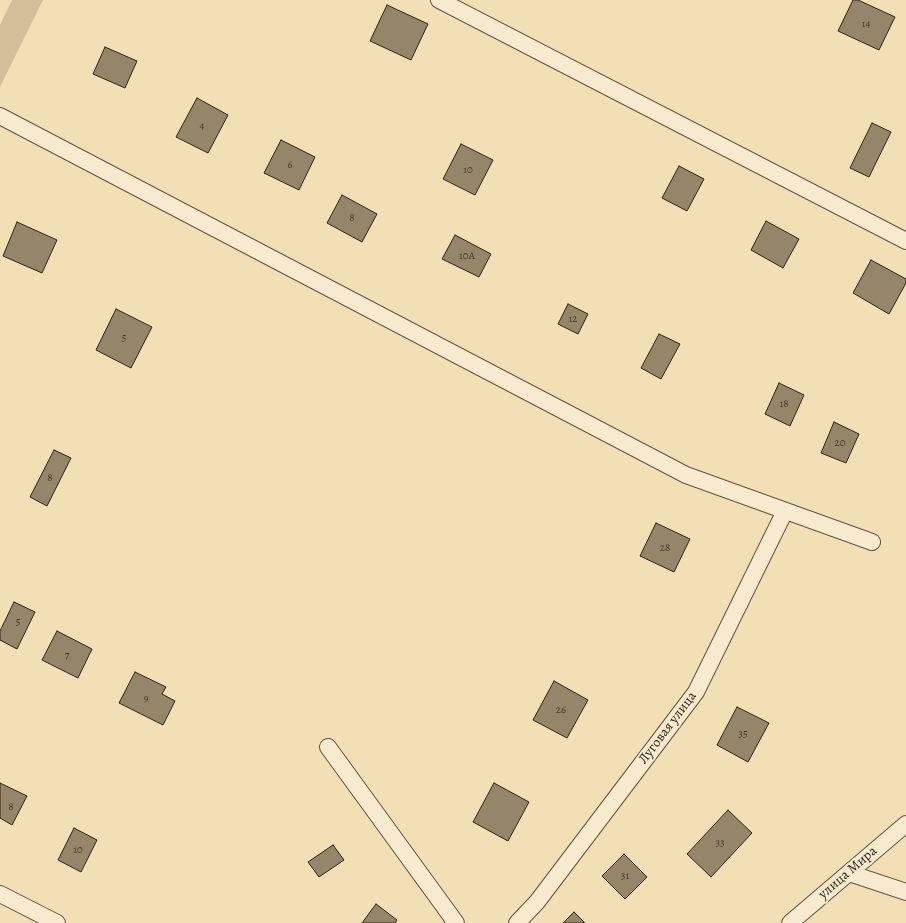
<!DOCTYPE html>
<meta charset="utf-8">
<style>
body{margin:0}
canvas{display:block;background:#f3dfb5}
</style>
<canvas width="906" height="923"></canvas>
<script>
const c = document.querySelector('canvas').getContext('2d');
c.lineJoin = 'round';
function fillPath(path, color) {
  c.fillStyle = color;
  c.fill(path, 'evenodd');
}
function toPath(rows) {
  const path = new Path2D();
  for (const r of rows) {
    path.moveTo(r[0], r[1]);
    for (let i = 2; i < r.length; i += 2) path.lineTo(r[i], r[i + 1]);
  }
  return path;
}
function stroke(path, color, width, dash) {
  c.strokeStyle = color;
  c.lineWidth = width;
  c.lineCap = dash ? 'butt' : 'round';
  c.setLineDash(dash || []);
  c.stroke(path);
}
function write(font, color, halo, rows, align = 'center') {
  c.font = font + ' Alegreya,serif';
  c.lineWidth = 4;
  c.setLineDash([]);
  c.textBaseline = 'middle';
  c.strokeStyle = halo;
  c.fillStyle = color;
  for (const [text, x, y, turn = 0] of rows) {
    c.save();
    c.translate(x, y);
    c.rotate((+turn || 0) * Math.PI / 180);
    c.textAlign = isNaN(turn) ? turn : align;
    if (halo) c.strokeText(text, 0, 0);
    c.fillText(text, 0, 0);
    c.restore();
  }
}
fillPath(toPath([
 [12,0,43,0,0,87,0,25]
]), '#d2bf9a');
const building = toPath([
 [853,0,858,0,895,17,879,50,838,31,853,0],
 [387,5,428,24,411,60,370,41,387,5],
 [105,47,137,61,125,88,93,74,105,47],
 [197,98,228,115,208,153,176,137,197,98],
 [872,123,891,132,869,177,850,168,872,123],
 [281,140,315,157,299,190,264,173,281,140],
 [461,144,493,160,475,195,443,179,461,144],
 [679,166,704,179,687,211,662,198,679,166],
 [342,195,377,214,362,242,327,223,342,195],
 [766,221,799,239,783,268,751,250,766,221],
 [17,222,57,240,42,273,3,256,17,222],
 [455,235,491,254,479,277,442,259,455,235],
 [871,260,906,279,906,283,889,314,853,293,871,260],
 [568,304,588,314,578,334,558,324,568,304],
 [116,309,152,327,131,368,96,350,116,309],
 [659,334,680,344,661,379,641,368,659,334],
 [779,383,804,395,790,426,765,414,779,383],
 [834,422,859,434,846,463,821,453,834,422],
 [54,450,71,458,47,506,30,497,54,450],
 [656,523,690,539,674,572,640,556,656,523],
 [14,602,35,612,17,649,0,640,0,631,14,602],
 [57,631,92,649,78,678,42,660,57,631],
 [135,672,166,687,162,694,175,701,163,725,119,703,135,672],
 [554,681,588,700,567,738,533,720,554,681],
 [737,707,769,723,748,762,717,745,737,707],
 [0,783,27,796,12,825,0,818,0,783],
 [494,783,529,802,508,841,473,822,494,783],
 [728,810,752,833,711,877,687,854,728,810],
 [74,828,97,840,81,872,58,860,74,828],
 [333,845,344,860,319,877,308,862,333,845],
 [624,854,647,877,625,899,602,876,624,854],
 [376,904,397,920,395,923,362,923,376,904],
 [574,912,585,923,563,923,574,912]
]);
fillPath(building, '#958569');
stroke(building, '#302416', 1);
const street = toPath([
 [439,0,906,241],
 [0,116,686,475,872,542],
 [328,747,456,923],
 [849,873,906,892],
 [0,894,57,923],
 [517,923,537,902,696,692,785,511],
 [790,923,906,824]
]);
stroke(street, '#61533e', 18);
stroke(street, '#f7eacf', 16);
write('11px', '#493c2b', null, [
 ["14",866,24],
 ["4",202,126],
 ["6",290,165],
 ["10",468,170],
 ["8",352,218],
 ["10А",467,256],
 ["12",573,319],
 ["5",124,338],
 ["18",784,404],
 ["20",840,443],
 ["8",50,478],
 ["28",665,548],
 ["5",18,622],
 ["7",67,655],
 ["9",146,698],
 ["26",561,710],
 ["35",743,734],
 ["8",11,807],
 ["33",720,843],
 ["10",78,850],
 ["31",625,876]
]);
write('14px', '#302416', '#f7eacf', [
 ["Луговая улица",668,728,-53],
 ["улица Мира",848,873,-41]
]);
</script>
